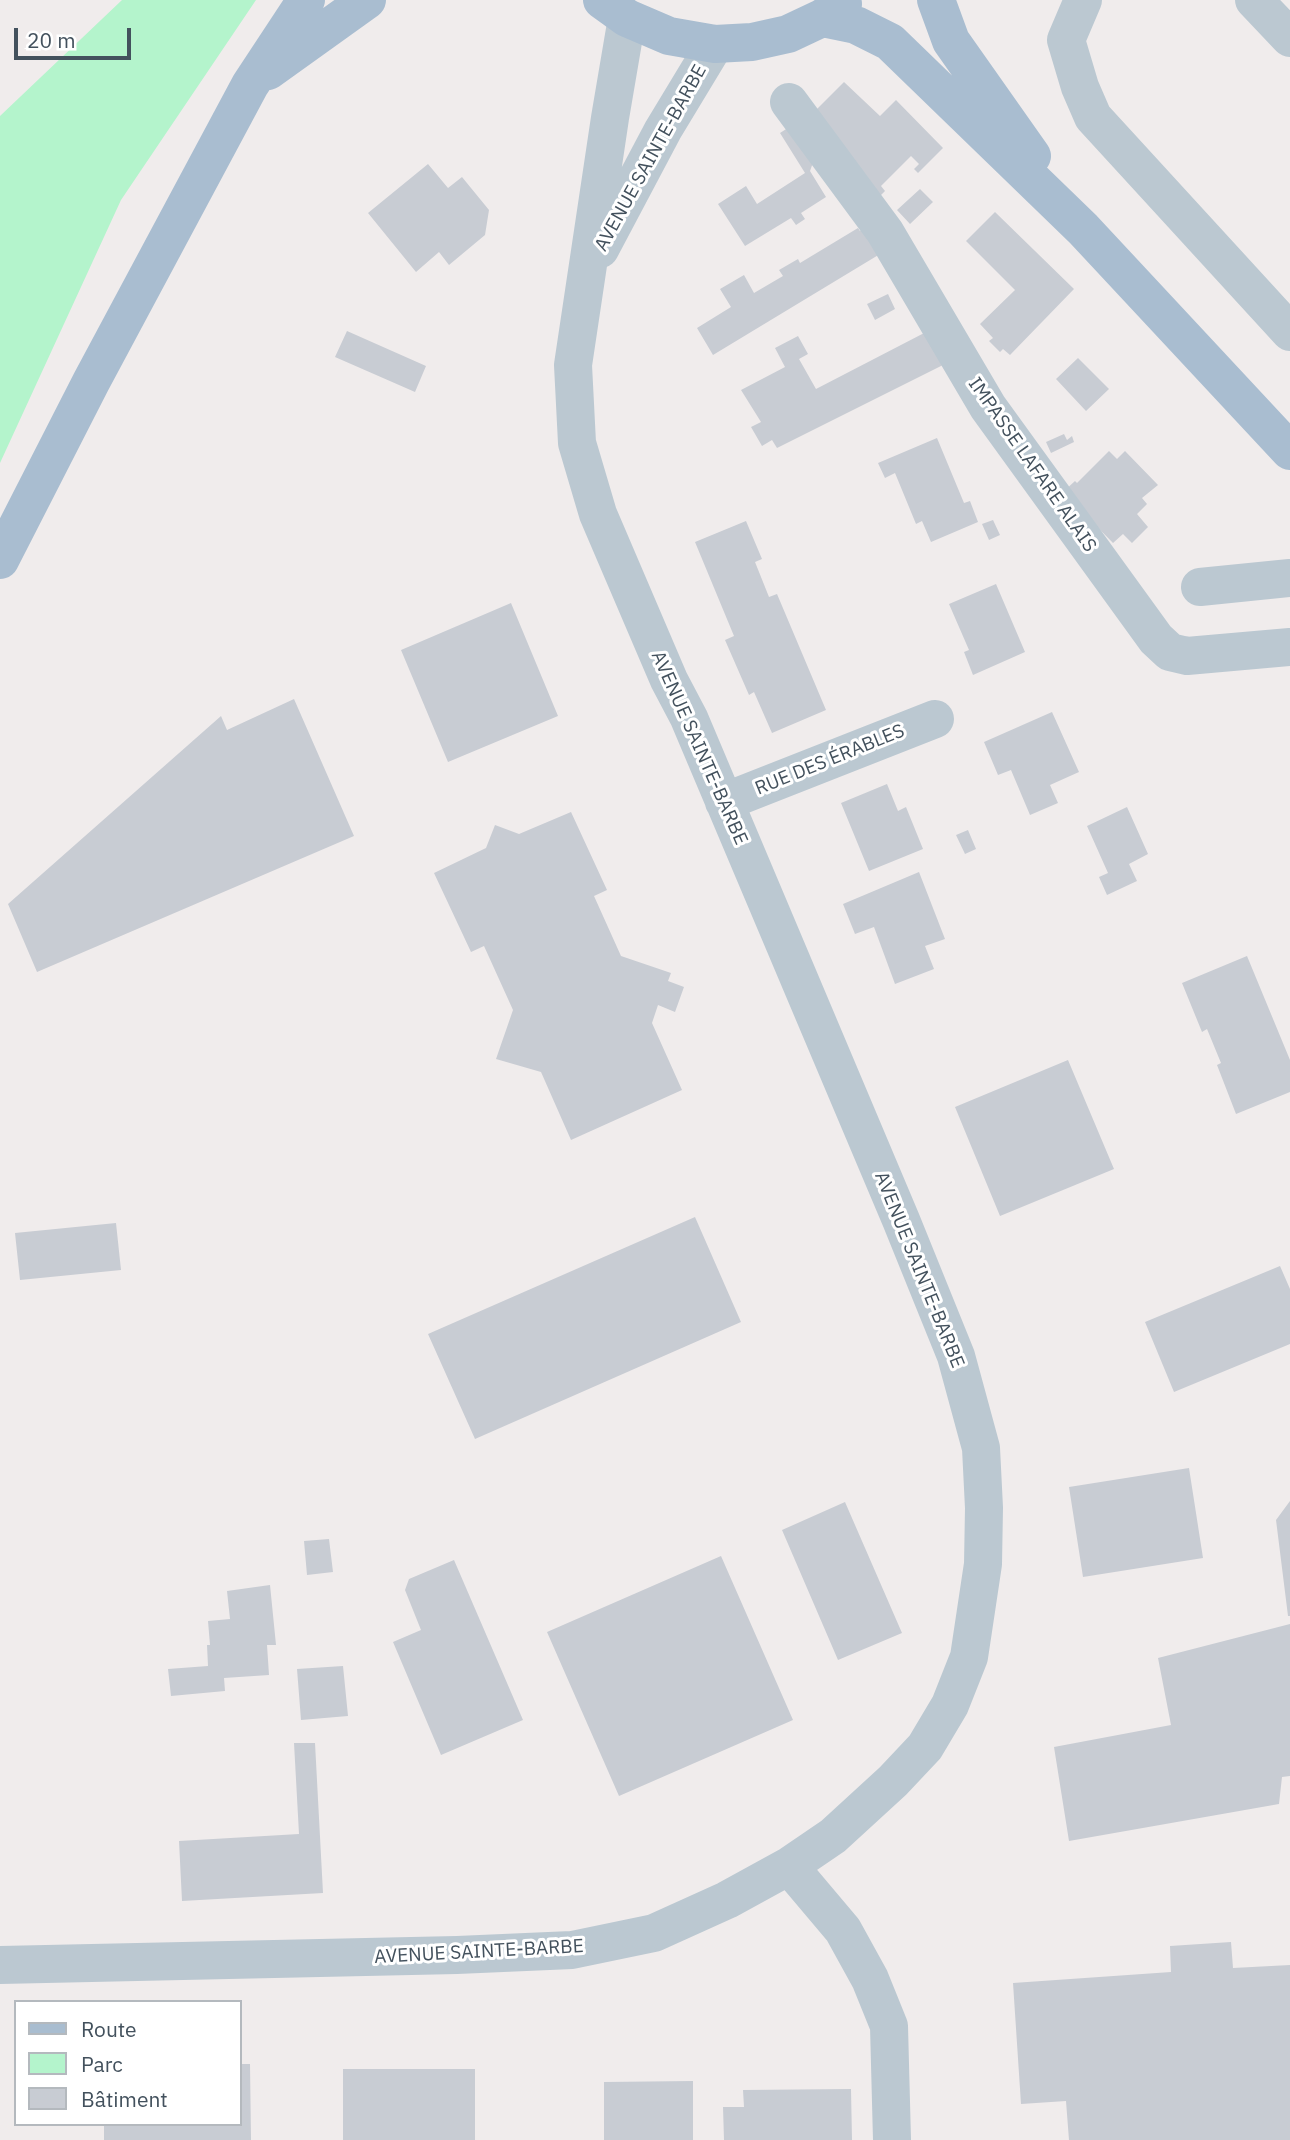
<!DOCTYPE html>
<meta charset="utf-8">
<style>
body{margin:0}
#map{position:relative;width:1290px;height:2140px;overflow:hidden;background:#f0ecec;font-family:"IBM Plex Sans",sans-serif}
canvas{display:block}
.legend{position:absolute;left:14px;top:2000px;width:228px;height:126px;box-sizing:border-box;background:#fff;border:2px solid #b4b9be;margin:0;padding:9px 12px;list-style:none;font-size:21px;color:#43515d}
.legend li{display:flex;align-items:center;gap:14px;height:35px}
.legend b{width:35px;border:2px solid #b4b9be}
.scale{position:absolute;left:14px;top:28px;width:117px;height:32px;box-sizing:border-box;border:4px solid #43515d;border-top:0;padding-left:9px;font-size:21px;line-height:24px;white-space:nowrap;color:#43515d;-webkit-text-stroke:5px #fff;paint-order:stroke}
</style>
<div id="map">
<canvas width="1290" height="2140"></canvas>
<ul class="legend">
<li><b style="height:9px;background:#a9bdd0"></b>Route</li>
<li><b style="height:19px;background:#b4f4cc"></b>Parc</li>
<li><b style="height:19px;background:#c8ccd3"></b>Bâtiment</li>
</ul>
<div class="scale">20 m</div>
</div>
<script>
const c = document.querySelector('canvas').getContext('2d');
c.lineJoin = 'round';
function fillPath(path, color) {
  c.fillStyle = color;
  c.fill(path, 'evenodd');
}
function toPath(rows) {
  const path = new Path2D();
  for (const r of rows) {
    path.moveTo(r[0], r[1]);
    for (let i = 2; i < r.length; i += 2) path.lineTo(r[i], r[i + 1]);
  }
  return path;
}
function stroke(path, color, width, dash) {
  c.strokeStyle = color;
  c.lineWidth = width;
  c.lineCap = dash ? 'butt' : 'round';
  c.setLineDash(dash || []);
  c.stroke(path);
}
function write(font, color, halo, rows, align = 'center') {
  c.font = font + ' "IBM Plex Sans",sans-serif';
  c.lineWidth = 6;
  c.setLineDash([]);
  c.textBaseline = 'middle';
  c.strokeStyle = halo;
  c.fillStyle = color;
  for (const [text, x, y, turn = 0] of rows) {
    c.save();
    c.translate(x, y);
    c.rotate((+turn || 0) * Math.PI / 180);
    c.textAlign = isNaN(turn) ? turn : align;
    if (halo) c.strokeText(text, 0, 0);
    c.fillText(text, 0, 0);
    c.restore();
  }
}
fillPath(toPath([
 [122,0,256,0,121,200,0,463,0,116]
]), '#b4f4cc');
fillPath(toPath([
 [844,82,880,116,896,100,943,148,918,173,914,169,919,164,911,156,881,186,885,191,879,197,813,113],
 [794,124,815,157,810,171,826,197,801,213,805,219,796,225,791,218,745,246,718,204,746,186,757,204,805,173,780,133],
 [428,164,448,188,462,177,489,210,485,235,449,265,439,252,416,272,368,213],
 [920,189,933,202,910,224,897,210],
 [995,212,1074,289,1010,355,1003,349,1000,352,989,341,993,338,980,324,1015,290,966,241],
 [865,227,880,254,713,355,697,328,731,307,720,289,744,275,754,293,783,276,779,270,798,259,800,263,858,228,860,231],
 [888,294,895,309,875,320,867,304],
 [347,331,426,366,415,392,335,357],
 [928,331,949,362,777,448,772,440,762,446,751,427,761,422,741,390,785,367,775,348,798,336,808,354,799,359,816,389],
 [1078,358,1109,389,1086,411,1056,379],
 [1064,434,1067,440,1072,436,1074,442,1051,453,1046,442],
 [937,438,964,503,970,501,978,522,931,542,922,521,916,524,895,473,885,478,878,463],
 [1109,451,1117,459,1125,451,1158,485,1142,498,1147,504,1137,514,1148,527,1132,543,1123,534,1113,543,1063,492,1075,481,1077,483],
 [993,520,1000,535,989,540,982,524],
 [746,521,762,559,755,562,769,597,777,594,826,710,772,733,754,692,749,695,725,640,734,636,695,542],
 [996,584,1025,652,973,675,964,652,969,650,949,604],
 [511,603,558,716,448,762,401,650],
 [294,699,354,836,37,972,8,904,221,716,227,730],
 [1052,712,1079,772,1050,785,1058,803,1030,815,1011,770,998,775,984,742],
 [887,784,898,811,906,807,923,849,869,871,841,803],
 [1127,807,1148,854,1129,864,1137,881,1107,895,1099,877,1108,873,1087,826],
 [571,812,607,890,594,896,621,956,671,973,668,981,684,987,675,1012,658,1005,652,1023,682,1090,571,1140,541,1072,496,1059,513,1010,484,946,471,952,434,873,486,848,495,825,519,834],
 [968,830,976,849,965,854,956,835],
 [919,872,945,939,925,946,934,969,895,984,874,927,855,934,843,904],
 [1247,956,1290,1060,1290,1092,1236,1114,1217,1065,1221,1063,1207,1029,1202,1032,1182,983],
 [1068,1060,1114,1169,1000,1216,955,1107],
 [695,1217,741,1322,475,1439,428,1334],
 [116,1223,121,1270,20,1280,15,1233],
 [1280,1266,1290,1289,1290,1344,1174,1392,1145,1322],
 [1189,1468,1203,1558,1083,1577,1069,1487],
 [1290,1501,1290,1616,1288,1616,1276,1520],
 [845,1502,902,1633,838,1660,782,1530],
 [329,1539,333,1572,307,1575,304,1541],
 [721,1556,793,1720,619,1796,547,1632],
 [454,1560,523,1720,441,1755,393,1642,421,1630,405,1590,409,1579],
 [270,1585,276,1645,267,1645,269,1675,224,1678,225,1691,171,1696,168,1669,208,1666,207,1645,210,1645,208,1621,230,1619,227,1591],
 [1290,1624,1290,1776,1282,1777,1279,1804,1069,1841,1054,1747,1171,1725,1158,1658],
 [343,1666,348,1716,301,1720,297,1669],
 [294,1743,315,1743,323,1893,182,1901,179,1841,299,1834],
 [1231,1942,1233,1968,1290,1965,1290,2140,1069,2140,1066,2101,1021,2104,1013,1983,1171,1972,1170,1946],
 [240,2064,250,2064,251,2140,104,2140,104,2124,240,2124],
 [343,2069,475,2069,475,2140,343,2140],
 [693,2081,693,2140,604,2140,604,2082],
 [851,2089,852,2140,724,2140,723,2107,744,2107,743,2090]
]), '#c8ccd3');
stroke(toPath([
 [1083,0,1066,40,1080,87,1093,117,1290,332],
 [1254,0,1290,38],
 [789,102,885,232,988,407,1156,639,1170,652,1187,656,1290,647],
 [600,249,663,130,715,44],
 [1200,587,1290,578],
 [724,802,935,719],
 [789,1866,843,1930,870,1979,889,2026,892,2140],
 [0,1965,457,1955,572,1950,654,1933,727,1900,789,1866,833,1836,893,1781,925,1747,950,1705,969,1657,983,1564,984,1508,981,1448,956,1356,901,1220,689,718,669,680,598,514,577,443,573,365,610,118,627,18]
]), '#bbc8d1', 38);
stroke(toPath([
 [602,0,627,18,669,36,715,44,752,42,788,34,822,18,843,4],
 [936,0,951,41,1032,156],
 [822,18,856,25,890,42,1083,229,1290,451],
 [268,71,367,0],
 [0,560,91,382,250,85,306,0]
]), '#a9bdd0', 38);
write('19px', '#43515d', '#fff', [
 ["AVENUE SAINTE-BARBE",651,158,-61],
 ["IMPASSE LAFARE ALAIS",1032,465,55],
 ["AVENUE SAINTE-BARBE",699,748,66],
 ["RUE DES ÉRABLES",830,760,-22],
 ["AVENUE SAINTE-BARBE",919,1270,68],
 ["AVENUE SAINTE-BARBE",479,1952,-3]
]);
</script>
